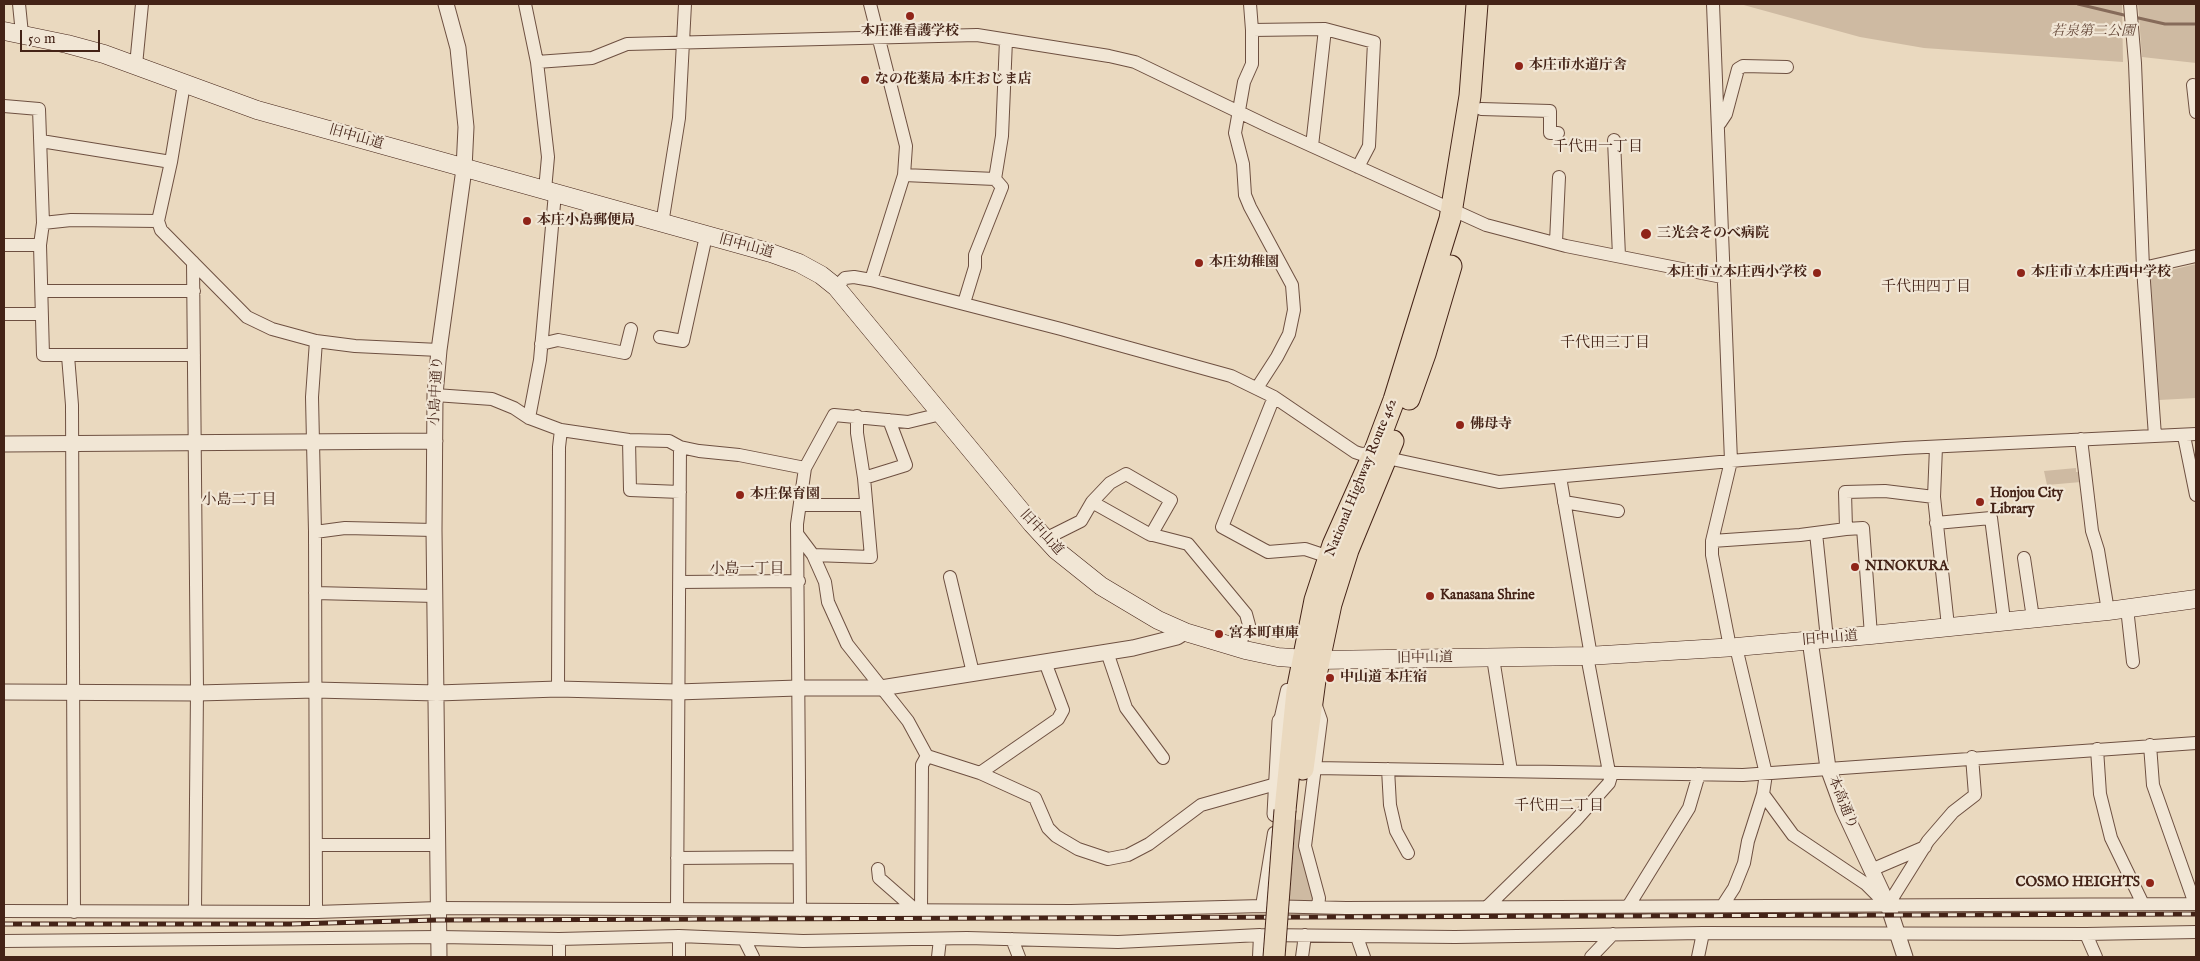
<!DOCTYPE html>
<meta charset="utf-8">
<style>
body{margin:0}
#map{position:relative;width:2200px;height:961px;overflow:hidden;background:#ead9bf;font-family:"IM FELL English",serif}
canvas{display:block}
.frame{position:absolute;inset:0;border:5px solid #442317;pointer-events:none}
.scale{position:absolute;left:20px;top:30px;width:80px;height:22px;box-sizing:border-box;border:2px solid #442317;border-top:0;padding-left:6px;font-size:15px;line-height:18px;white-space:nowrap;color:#442317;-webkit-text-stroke:4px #f1e6d5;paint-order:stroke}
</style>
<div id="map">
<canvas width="2200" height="961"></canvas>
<div class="frame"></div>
<div class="scale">50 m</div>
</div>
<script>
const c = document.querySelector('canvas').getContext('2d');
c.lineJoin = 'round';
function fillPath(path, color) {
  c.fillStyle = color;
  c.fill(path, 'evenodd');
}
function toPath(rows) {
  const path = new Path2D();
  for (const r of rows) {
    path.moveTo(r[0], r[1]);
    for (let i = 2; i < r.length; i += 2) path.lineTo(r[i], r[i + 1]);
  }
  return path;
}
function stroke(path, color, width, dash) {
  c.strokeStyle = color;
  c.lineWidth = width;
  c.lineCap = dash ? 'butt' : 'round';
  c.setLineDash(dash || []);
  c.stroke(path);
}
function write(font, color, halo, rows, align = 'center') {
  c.font = font + ' "IM FELL English","Noto Serif JP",serif';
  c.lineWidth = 4.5;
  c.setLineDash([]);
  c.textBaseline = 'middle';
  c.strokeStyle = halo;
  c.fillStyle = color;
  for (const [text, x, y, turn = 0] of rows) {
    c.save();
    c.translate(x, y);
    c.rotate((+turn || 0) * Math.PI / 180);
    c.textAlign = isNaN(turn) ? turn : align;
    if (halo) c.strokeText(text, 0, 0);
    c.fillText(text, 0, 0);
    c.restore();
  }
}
fillPath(toPath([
 [1740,4,2122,4,2123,62,1924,48,1860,37],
 [2138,4,2196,4,2196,63,2142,57],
 [2196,264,2196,398,2159,400,2150,275],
 [2076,468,2076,472,2080,472,2081,482,2047,485,2044,471],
 [1278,819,1304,820,1316,895,1313,902,1267,903]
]), '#cebaa2');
stroke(toPath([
 [2078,4,2128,16],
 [2134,17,2165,24,2196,24]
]), '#866b5a', 3);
const minor = toPath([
 [19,4,22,34],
 [525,4,537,62,548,157,545,190],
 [870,4,906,146,904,175,871,280],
 [1250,4,1252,30],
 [1713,4,1731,461,1712,541,1712,555,1730,647],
 [2130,4,2135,63,2143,268,2155,436],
 [537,62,592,58,627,44,977,35,1109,56,1135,62,1270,127,1486,225,1566,246,1722,277],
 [136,65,142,4],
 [184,84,171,162,158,221,161,230,247,317,272,329,316,341,355,346,439,350],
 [2193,85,2196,112],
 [4,106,39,109,43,223,40,245,43,355,194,355],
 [1481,109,1550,111,1550,133,1558,133],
 [1720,123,1726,114,1738,69,1743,66,1787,67],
 [1614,140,1619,256],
 [41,141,171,162],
 [1312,146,1325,29],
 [904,175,995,179,1002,187,975,255,975,267,964,303],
 [995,179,1002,136,1006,40],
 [43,223,71,220,158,221],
 [662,224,679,118,685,4],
 [1556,242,1559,177],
 [4,245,40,245],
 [193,262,197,690,195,911],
 [2143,268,2196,256],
 [836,287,845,278,854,277,871,280,1061,329,1231,376,1274,397,1355,452,1361,454,1374,453],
 [42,291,194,291],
 [4,314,41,314],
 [660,337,683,341,706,236],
 [541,344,558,340,625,353,631,329],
 [68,356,72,405,74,912],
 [1257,388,1277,357,1289,334,1294,310,1292,285,1250,207,1245,195,1243,164,1235,133,1244,82,1252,64,1252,30,1325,29,1374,42,1369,146,1358,167],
 [435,395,492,399,514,408,529,418,561,430,629,440,669,441,680,447,699,451,739,455,805,468],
 [1274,397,1222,527,1268,552,1305,549,1329,557],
 [529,418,540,360,555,193],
 [2184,436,2196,495],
 [2081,439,2092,531,2098,550,2108,611],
 [629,440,630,490,680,492],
 [1936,447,1934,497,1948,626],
 [1387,458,1499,482,1742,460,1905,448,2196,434],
 [1560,477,1591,656],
 [864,478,906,465,889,420],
 [1092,502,1110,483,1126,474,1171,500,1151,535],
 [1564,502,1618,511],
 [800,505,866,505],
 [1936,523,1991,518,2004,620],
 [1846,529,1863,528,1871,635],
 [315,532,345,528,434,530],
 [1816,533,1827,639],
 [798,535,813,555,825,582,828,602,847,644,908,721,927,756,980,773,1035,798,1048,828,1056,836,1078,849,1108,859,1128,855,1149,844,1201,805,1276,784],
 [1045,539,1081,521,1092,502,1149,534,1188,544,1246,614,1249,625,1237,648],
 [1712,541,1800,535,1846,529,1845,492,1885,491,1934,497],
 [813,555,871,557,864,478,857,433,857,416],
 [2024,558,2033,618],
 [950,577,973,673],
 [679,582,799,581],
 [315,593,435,596],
 [2127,608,2133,662],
 [1107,652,1126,708,1163,758],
 [1587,656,1609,772],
 [1493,658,1511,771],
 [558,689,559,447,561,430],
 [1315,703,1321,720,1305,846,1319,898,1318,907],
 [1280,721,1287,690,1297,691],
 [2150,745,2153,785,2195,904],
 [2097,749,2100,794,2111,838,2143,904],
 [1314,768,1743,775,2196,743],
 [1388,769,1390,805,1396,831,1408,853],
 [980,773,1058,719,1063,710,1045,662],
 [1763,794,1793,835,1866,884,1886,904],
 [316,845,436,845],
 [677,858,799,857],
 [878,869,879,878,911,906,912,910],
 [1871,870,1925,847],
 [1629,905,1689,808,1699,774],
 [1723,905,1734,888,1744,863,1748,841,1763,794,1766,774,1736,647],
 [1888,905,1928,841,1953,812,1975,795,1972,757],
 [1262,906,1274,833],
 [1488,906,1575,821,1609,783,1612,773],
 [677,909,680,447],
 [800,910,797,524,805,468,834,415,908,422,941,414],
 [921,910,922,765,927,756],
 [4,911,316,912,439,908,1071,911,1262,906,1346,908,2196,904],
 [316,912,315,532,312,397,316,341],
 [2086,934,2096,957],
 [679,936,679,957],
 [1357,937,1364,957],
 [744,939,753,957],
 [1012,939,1019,957],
 [4,941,439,937,559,939,679,936,803,941,967,938,1118,942,1260,935,1455,937,1703,933,2086,934,2196,932],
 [559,957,559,939],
 [938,957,940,939],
 [1259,957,1260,935],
 [1302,957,1305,935],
 [1591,957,1613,934],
 [1698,957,1703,933]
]);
const tertiary = toPath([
 [4,444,435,441],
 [1810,640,1828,768,1843,809,1888,905,1905,957],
 [4,692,197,693,315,690,437,693,558,689,677,692,798,688,881,688,1133,648,1177,637,1185,632],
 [1275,814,1280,721],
 [439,957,434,530,435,395,439,350,464,169,466,127,458,48,446,4]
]);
const secondary = toPath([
 [4,31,67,44,104,54,257,110,771,253,799,263,821,275,836,287,1032,524,1056,550,1101,586,1158,620,1185,632,1245,650,1278,657,1319,660,1587,656,1736,647,1871,635,2108,611,2196,599]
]);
const trunk = toPath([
 [1409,399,1425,354,1451,266],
 [1303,769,1315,680,1331,604,1348,550,1393,441],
 [1285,810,1297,691,1315,600,1333,545,1374,453,1394,400,1450,219,1470,96,1477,4]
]);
stroke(minor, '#6e5041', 14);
stroke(tertiary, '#6e5041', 17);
stroke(secondary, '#442317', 19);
stroke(trunk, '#442317', 23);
stroke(minor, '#f1e6d5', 12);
stroke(tertiary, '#f1e6d5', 15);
stroke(secondary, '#f1e6d5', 18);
stroke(trunk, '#ead9bf', 21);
const rail = toPath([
 [4,924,290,924,438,920,2196,914]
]);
stroke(rail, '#442317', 5);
stroke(rail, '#f1e6d5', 3, [9]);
const trunkBridge = toPath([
 [1274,957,1285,810]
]);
stroke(trunkBridge, '#442317', 23, []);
stroke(trunkBridge, '#ead9bf', 21);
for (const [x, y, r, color] of [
 [910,16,5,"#8f2418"],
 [1519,66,5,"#8f2418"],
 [865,80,5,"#8f2418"],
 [527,221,5,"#8f2418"],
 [1646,234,6,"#8f2418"],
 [1199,263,5,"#8f2418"],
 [1817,273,5,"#8f2418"],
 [2021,273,5,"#8f2418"],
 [1460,425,5,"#8f2418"],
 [740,495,5,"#8f2418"],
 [1980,502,5,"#8f2418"],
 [1855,567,5,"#8f2418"],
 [1430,596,5,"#8f2418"],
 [1219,634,5,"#8f2418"],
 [1330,678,5,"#8f2418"],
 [2150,883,5,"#8f2418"]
]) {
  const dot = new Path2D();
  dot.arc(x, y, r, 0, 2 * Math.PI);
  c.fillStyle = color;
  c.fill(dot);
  stroke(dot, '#f1e6d5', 2);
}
write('bold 14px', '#442317', '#f1e6d5', [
 ["本庄准看護学校",910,32,"center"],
 ["本庄市水道庁舎",1529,66],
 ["なの花薬局 本庄おじま店",875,80],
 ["本庄小島郵便局",537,221],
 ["三光会そのべ病院",1657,234],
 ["本庄幼稚園",1209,263],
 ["本庄市立本庄西小学校",1807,273,"right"],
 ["本庄市立本庄西中学校",2031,273],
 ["佛母寺",1470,425],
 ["Honjou City",1990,494],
 ["Library",1990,510],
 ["本庄保育園",750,495],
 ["NINOKURA",1865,567],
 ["Kanasana Shrine",1440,596],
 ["宮本町車庫",1229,634],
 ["中山道 本庄宿",1340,678],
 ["COSMO HEIGHTS",2140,883,"right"]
], 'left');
write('italic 14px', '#66493a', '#f1e6d5', [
 ["若泉第二公園",2093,32]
]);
write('14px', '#442317', '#f1e6d5', [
 ["旧中山道",356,138,16],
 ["旧中山道",746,247,15],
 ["小島中通り",437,391,-87],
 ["National Highway Route 462",1362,478,-68],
 ["旧中山道",1041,533,47],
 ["旧中山道",1830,639,-5],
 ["旧中山道",1425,659,-1],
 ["本高通り",1842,803,68]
]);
write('15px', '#442317', '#f1e6d5', [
 ["千代田一丁目",1598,148],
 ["千代田四丁目",1926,288],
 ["千代田三丁目",1605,344],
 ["小島二丁目",239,501],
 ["小島一丁目",747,570],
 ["千代田二丁目",1559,807]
]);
</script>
